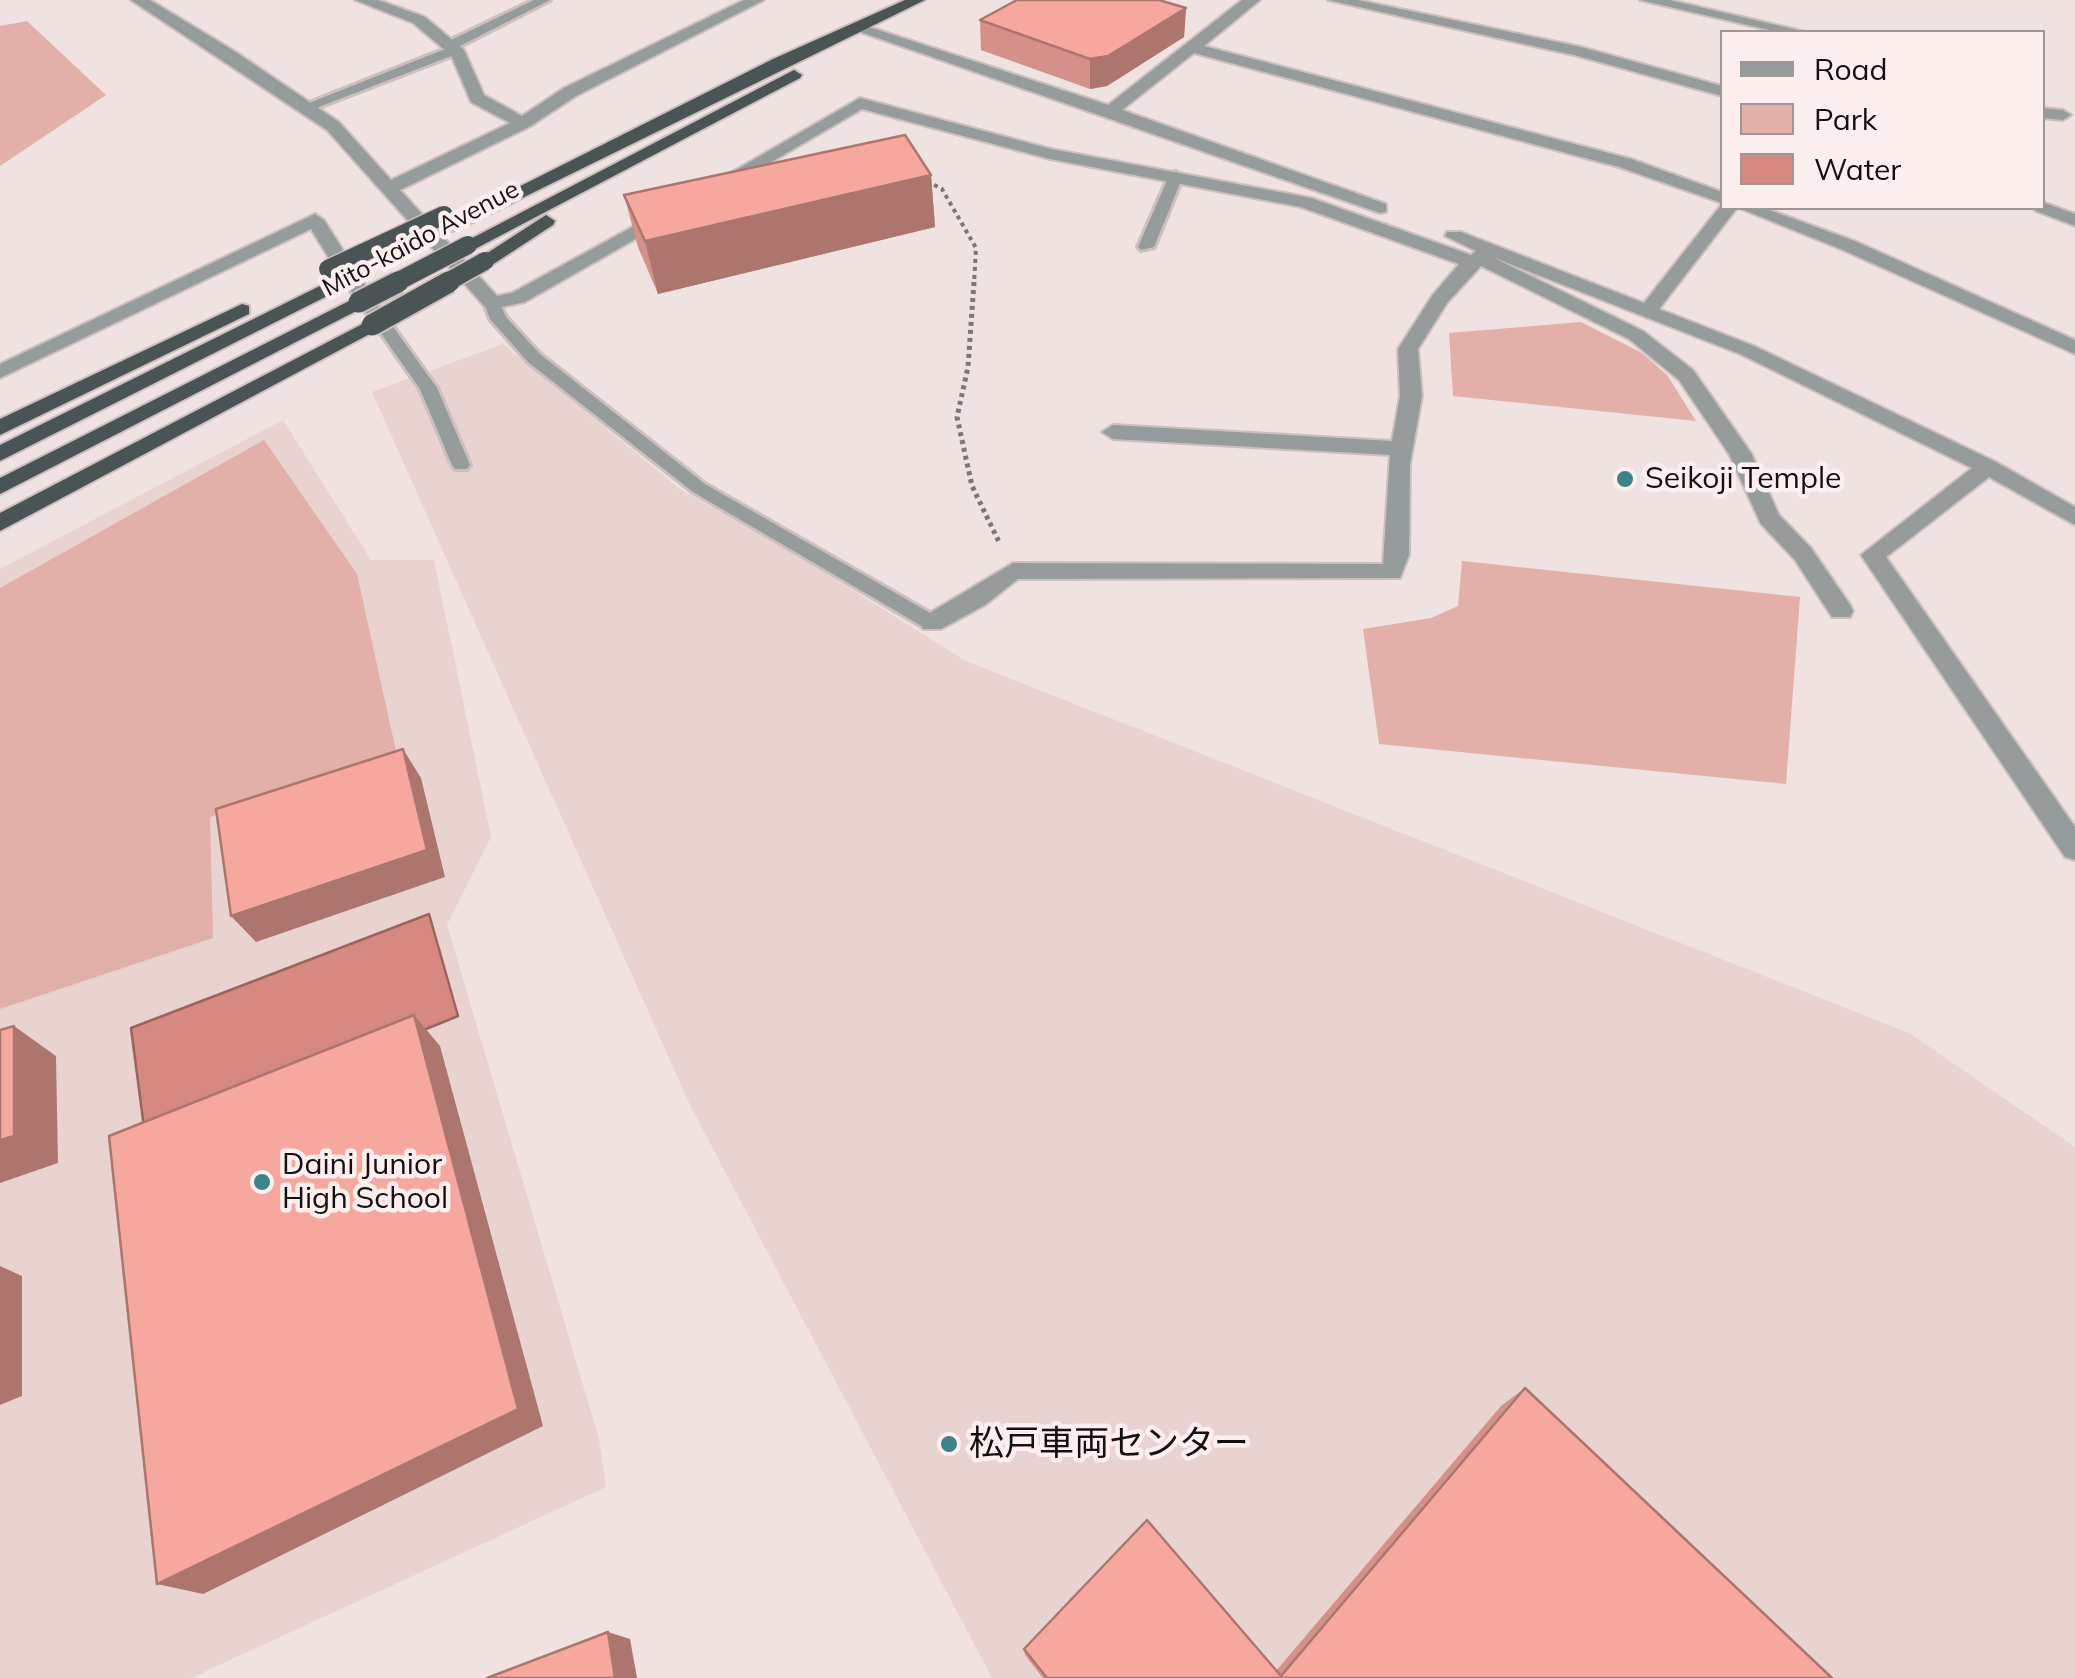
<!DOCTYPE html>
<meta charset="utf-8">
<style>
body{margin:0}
#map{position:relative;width:2075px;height:1678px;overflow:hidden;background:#efe2e0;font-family:Mulish,sans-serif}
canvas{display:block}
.legend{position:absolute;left:1720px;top:30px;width:325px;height:180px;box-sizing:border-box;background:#fdefee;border:2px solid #a09695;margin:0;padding:12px 18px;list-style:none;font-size:30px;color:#14100f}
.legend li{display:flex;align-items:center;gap:20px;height:50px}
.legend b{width:50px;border:2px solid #a09695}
</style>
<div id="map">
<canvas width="2075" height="1678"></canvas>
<ul class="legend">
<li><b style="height:12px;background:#969c9c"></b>Road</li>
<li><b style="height:28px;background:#e3afa9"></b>Park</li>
<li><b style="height:28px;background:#d58981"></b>Water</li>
</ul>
</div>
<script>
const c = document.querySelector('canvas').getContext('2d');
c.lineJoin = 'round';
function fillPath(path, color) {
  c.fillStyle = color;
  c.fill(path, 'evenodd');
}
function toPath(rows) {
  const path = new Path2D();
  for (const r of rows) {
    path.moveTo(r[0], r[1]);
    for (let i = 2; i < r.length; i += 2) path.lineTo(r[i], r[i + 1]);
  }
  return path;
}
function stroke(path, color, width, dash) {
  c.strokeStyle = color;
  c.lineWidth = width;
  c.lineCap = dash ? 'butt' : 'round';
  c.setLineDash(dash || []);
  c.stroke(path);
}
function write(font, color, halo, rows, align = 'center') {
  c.font = font + ' Mulish,"Noto Sans JP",sans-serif';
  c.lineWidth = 9;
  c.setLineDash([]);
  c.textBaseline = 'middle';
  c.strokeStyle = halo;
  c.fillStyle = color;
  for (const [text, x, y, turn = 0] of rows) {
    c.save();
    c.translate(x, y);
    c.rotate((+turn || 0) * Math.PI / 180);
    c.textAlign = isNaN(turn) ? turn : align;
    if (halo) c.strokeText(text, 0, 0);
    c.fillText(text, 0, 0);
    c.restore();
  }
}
fillPath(toPath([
 [503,344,680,489,795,554,966,661,1909,1033,2075,1147,2075,1678,992,1678,690,1105,372,392],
 [283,420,371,560,434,560,491,837,447,925,599,1439,606,1487,191,1678,0,1678,0,569]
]), '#e9d3d0');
fillPath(toPath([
 [27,21,106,95,0,166,0,26],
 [1581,322,1642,353,1667,375,1696,421,1453,396,1449,333],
 [264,440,357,574,396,751,210,817,213,938,0,1009,0,588],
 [1462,561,1800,597,1786,784,1379,744,1363,629,1431,618,1458,606]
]), '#e3afa9');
const water = toPath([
 [429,914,458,1016,146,1143,131,1028,429,914]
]);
fillPath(water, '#d58981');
stroke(water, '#9b655f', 2.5);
const service = toPath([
 [534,0,550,0,458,47,459,53,311,110,299,107,445,49,445,43,534,0],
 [1176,172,1183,176,1154,247,1141,250,1138,247,1169,176,1176,172],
 [349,282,361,282,437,388,470,465,467,469,455,469,452,465,420,389,347,285,349,282],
 [492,298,498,300,506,317,540,354,705,484,939,618,942,623,939,628,925,628,693,492,528,362,490,319,484,303,492,298]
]);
const minor = toPath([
 [131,0,150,0,234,51,339,122,391,180,510,123,471,102,451,55,413,23,355,0,378,0,425,17,464,50,484,95,522,116,564,88,744,0,764,0,576,96,529,127,400,190,497,296,512,293,658,213,665,211,674,217,525,302,492,309,485,307,327,130,131,0],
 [1242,0,1260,0,1204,46,1631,159,1722,192,1722,203,1619,167,1194,53,1122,110,1386,204,1386,212,1380,213,852,29,866,26,1108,105,1242,0],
 [1328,0,1358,0,1581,47,1722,86,1722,96,1578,56,1328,0],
 [860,98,1051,149,1311,198,1471,255,1476,251,1445,236,1447,232,1461,232,1644,303,1722,204,1722,208,1737,208,1659,309,1754,346,1996,462,2075,507,2075,525,1989,477,1886,557,2075,827,2075,860,2065,857,1861,555,1972,468,1740,354,1492,257,1643,331,1693,370,1751,453,1779,515,1811,548,1850,605,1853,611,1850,617,1832,617,1795,560,1761,524,1729,454,1679,380,1629,339,1481,266,1447,303,1418,349,1422,396,1410,464,1409,555,1400,578,1018,579,985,605,941,629,923,629,920,623,923,617,1013,563,1383,564,1390,455,1113,439,1102,432,1113,425,1392,441,1400,396,1398,349,1432,296,1459,264,1301,207,1050,159,862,109,725,189,719,190,710,185,860,98],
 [2042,202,2075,214,2075,226,2036,211,2033,208,2042,208,2042,202],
 [1739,208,1764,208,1857,242,2075,340,2075,354,1843,250,1739,208],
 [315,214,324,220,365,285,362,289,348,289,311,229,0,378,0,364,315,214]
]);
const tertiary = toPath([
 [1640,0,1670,0,1806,32,1778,32,1640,0],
 [2042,108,2063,110,2071,115,2063,120,2042,118,2042,108]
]);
const trunk = toPath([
 [905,0,925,0,459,229,452,231,443,225,773,59,905,0],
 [794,70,802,75,800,78,475,249,468,251,459,245,794,70],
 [546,215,555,221,553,225,492,265,485,267,475,261,546,215],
 [340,276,350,282,347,286,0,461,0,445,340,276],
 [359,296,366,298,366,306,0,494,0,478,359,296],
 [242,304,249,306,249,314,0,435,0,419,242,304],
 [372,319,382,325,379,329,0,531,0,513,372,319]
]);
stroke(service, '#ccc0bf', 6);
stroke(minor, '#ccc0bf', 4);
stroke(tertiary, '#ccc0bf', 4);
stroke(trunk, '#ccc0bf', 4);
stroke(toPath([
 [927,181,942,189,976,248,974,284]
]), '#7e7574', 4, [4, 4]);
stroke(toPath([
 [974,282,968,367,957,417,972,486,999,542]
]), '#7e7574', 5, [4, 4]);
fillPath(service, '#969c9c');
fillPath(minor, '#969c9c');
fillPath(tertiary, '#969c9c');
fillPath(trunk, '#4a5454');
const trunkBridgeFar1 = toPath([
 [328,269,444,215],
 [393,284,468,245],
 [444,284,485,261]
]);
const trunkBridge = toPath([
 [359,302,398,282],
 [372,325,449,282]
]);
stroke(trunkBridgeFar1, '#ccc0bf', 21, []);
stroke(trunkBridge, '#ccc0bf', 25, []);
stroke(trunkBridgeFar1, '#4a5454', 18);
stroke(trunkBridge, '#4a5454', 21);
fillPath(toPath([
 [1186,8,1184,37,1107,86,1090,89,981,50,980,20],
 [931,175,935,227,658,294,638,247,624,195],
 [1525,1388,1832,1678,1043,1678,1025,1655,1024,1649,1276,1671,1501,1406]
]), '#d49089');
fillPath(toPath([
 [1186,8,1184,37,1107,86,1090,89,1090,59],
 [931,175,935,227,658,294,645,241],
 [403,749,421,778,445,877,256,942,231,916],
 [414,1015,440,1046,543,1426,203,1594,157,1584],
 [14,1026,56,1056,58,1163,0,1183,0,1140],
 [0,1266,22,1276,22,1396,0,1405],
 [608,1632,630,1639,637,1678,615,1678]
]), '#ac766f');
const building = toPath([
 [1017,0,1159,0,1186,8,1108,56,1090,59,980,20,1017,0],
 [905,135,931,175,645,241,624,195,905,135],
 [403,749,427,850,231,916,216,809,403,749],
 [414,1015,518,1409,157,1584,109,1136,414,1015],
 [14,1026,14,1136,0,1140,0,1030,14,1026],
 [1525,1388,1832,1678,1047,1678,1024,1649,1147,1520,1281,1676,1525,1388],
 [608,1632,615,1678,487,1678,608,1632]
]);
fillPath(building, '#f6a89f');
stroke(building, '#ac766f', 2.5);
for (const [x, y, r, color] of [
 [1625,479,10,"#3c8485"],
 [262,1182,10,"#3c8485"],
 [949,1444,10,"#3c8485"]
]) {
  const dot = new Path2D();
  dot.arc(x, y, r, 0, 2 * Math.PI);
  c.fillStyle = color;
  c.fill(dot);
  stroke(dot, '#fdefee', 4);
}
write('25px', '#14100f', '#fdefee', [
 ["Mito-kaido Avenue",421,239,-28]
]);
write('30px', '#14100f', '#fdefee', [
 ["Seikoji Temple",1645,479],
 ["Daini Junior",282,1165],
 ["High School",282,1199]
], 'left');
write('35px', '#14100f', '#fdefee', [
 ["松戸車両センター",969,1444]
], 'left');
</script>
